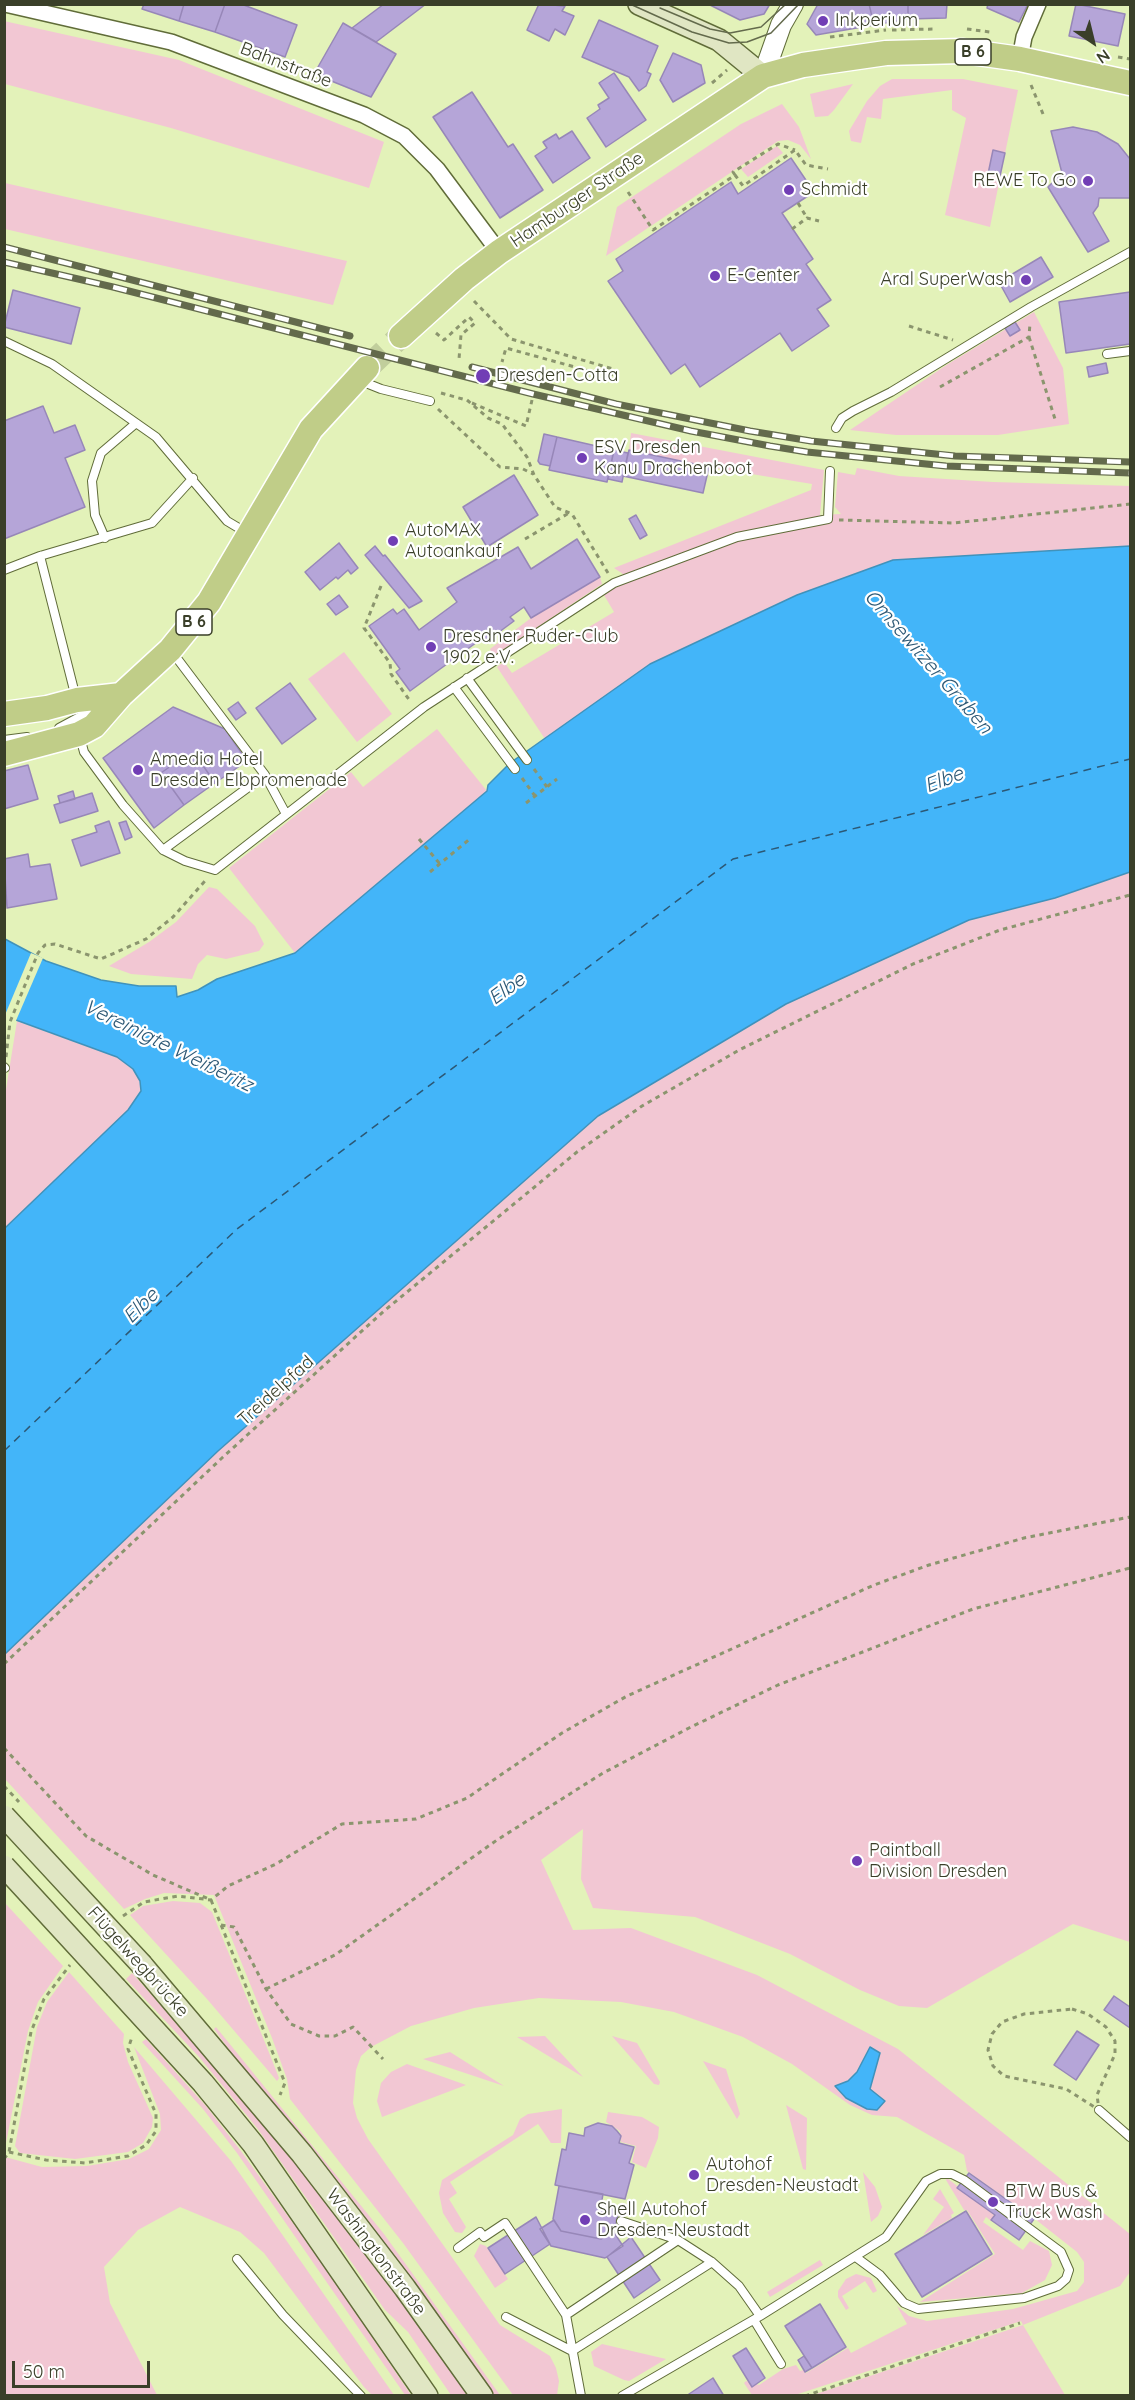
<!DOCTYPE html>
<meta charset="utf-8">
<style>
body{margin:0}
#map{position:relative;width:1135px;height:2400px;overflow:hidden;background:#e3f2b9;font-family:Quicksand,sans-serif}
canvas{display:block}
.frame{position:absolute;inset:0;border:6px solid #3a3f29;pointer-events:none}
.north{position:absolute;left:1063px;top:12px;width:60px;height:60px;-webkit-text-stroke:4px #fff;paint-order:stroke;rotate:145deg;font-size:16px;font-weight:700;line-height:24px;text-align:center;color:#3a3f29}
.north::after{content:'';display:block;margin:auto;width:21px;height:27px;background:#3a3f29;clip-path:polygon(50% 0,100% 100%,50% 72%,0 100%)}
.scale{position:absolute;left:12px;top:2361px;width:138px;height:27px;box-sizing:border-box;border:3px solid #3a3f29;border-top:0;padding-left:8px;font-size:18px;line-height:21px;white-space:nowrap;color:#3a3f29;-webkit-text-stroke:4px #fff;paint-order:stroke}
</style>
<div id="map">
<canvas width="1135" height="2400"></canvas>
<div class="frame"></div>
<div class="north">N</div>
<div class="scale">50 m</div>
</div>
<script>
const c = document.querySelector('canvas').getContext('2d');
c.lineJoin = 'round';
function fillPath(path, color) {
  c.fillStyle = color;
  c.fill(path, 'evenodd');
}
function toPath(rows) {
  const path = new Path2D();
  for (const r of rows) {
    path.moveTo(r[0], r[1]);
    for (let i = 2; i < r.length; i += 2) path.lineTo(r[i], r[i + 1]);
  }
  return path;
}
function stroke(path, color, width, dash) {
  c.strokeStyle = color;
  c.lineWidth = width;
  c.lineCap = dash ? 'butt' : 'round';
  c.setLineDash(dash || []);
  c.stroke(path);
}
function write(font, color, halo, rows, align = 'center') {
  c.font = font + ' Quicksand,sans-serif';
  c.lineWidth = 4.5;
  c.setLineDash([]);
  c.textBaseline = 'middle';
  c.strokeStyle = halo;
  c.fillStyle = color;
  for (const [text, x, y, turn = 0] of rows) {
    c.save();
    c.translate(x, y);
    c.rotate((+turn || 0) * Math.PI / 180);
    c.textAlign = isNaN(turn) ? turn : align;
    if (halo) c.strokeText(text, 0, 0);
    c.fillText(text, 0, 0);
    c.restore();
  }
}
fillPath(toPath([
 [4,21,179,60,384,142,369,188,171,128,5,84],
 [892,79,963,79,1018,90,990,227,945,215,966,118,952,110,952,90,883,99,881,119,867,117,861,143,851,141,849,131,867,101,880,86],
 [853,84,834,110,828,116,815,117,810,94],
 [782,104,799,127,811,159,800,145,788,140,778,141,606,256,617,207,741,124],
 [777,146,783,153,748,177,741,169],
 [5,183,347,261,333,305,5,229],
 [1034,312,1063,368,1069,424,998,435,896,435,850,430,948,364],
 [631,433,824,470,820,515,841,514,835,507,838,472,855,475,857,468,899,476,993,482,1130,486,1130,546,893,560,797,595,651,664,545,739,497,667,504,662,512,673,614,612,604,595,619,584,623,574,614,568,811,490,812,484,709,467,629,450],
 [600,577,602,584,493,657,490,649,531,618],
 [344,652,392,714,357,742,308,679],
 [437,729,487,791,295,953,229,868,351,772,363,787],
 [1130,872,1130,1942,1073,1924,927,2008,899,2006,860,1990,790,1954,695,1917,593,1908,581,1879,583,1829,541,1860,573,1930,631,1928,757,1975,898,2049,1130,2234,1130,2272,1120,2286,1023,2325,1065,2395,813,2395,1023,2325,1021,2321,795,2395,752,2395,744,2383,746,2381,759,2385,783,2369,796,2365,800,2371,803,2370,806,2373,848,2348,851,2353,907,2324,897,2306,909,2316,927,2321,1013,2309,1077,2291,1084,2282,1084,2262,1077,2252,1035,2219,967,2171,964,2155,897,2117,872,2115,850,2105,792,2064,743,2037,674,2012,621,2002,539,1998,474,2008,411,2026,371,2047,361,2056,356,2070,353,2103,357,2118,368,2139,500,2325,550,2356,556,2368,559,2381,557,2395,513,2395,403,2243,290,2099,287,2079,272,2038,214,1895,164,1893,145,1899,124,1909,5,1779,5,1654,218,1451,598,1116,786,1004,969,920,1055,898],
 [869,2048,880,2053,870,2079,870,2090,875,2093,867,2109,846,2098,835,2086,848,2081,857,2072],
 [209,887,217,889,255,926,264,944,259,951,226,959,207,955,198,964,192,979,131,974,109,966,149,942,176,922],
 [17,1021,117,1057,133,1069,140,1081,141,1092,128,1110,5,1228,4,1102],
 [173,1901,200,1903,212,1912,270,2055,279,2078,277,2081,207,1999,130,1915,143,1906],
 [5,1903,63,1966,38,2002,28,2031,5,2148],
 [69,1972,124,2034,123,2043,128,2062,153,2118,152,2127,143,2143,128,2152,75,2159,20,2153,15,2146,37,2027,47,2002],
 [132,1973,247,2101,389,2280,470,2395,451,2395,408,2332,385,2310,257,2128,199,2057,126,1979],
 [216,2027,384,2234,500,2395,493,2395,393,2255,311,2149,235,2058,214,2029],
 [545,2036,583,2077,517,2037],
 [612,2036,637,2043,660,2082,659,2085,654,2084],
 [146,2039,206,2106,241,2151,324,2266,411,2395,405,2395,237,2153,203,2109,142,2042],
 [134,2047,231,2161,394,2395,372,2395,364,2387,264,2253,240,2232,180,2207,138,2230,104,2267,110,2303,157,2395,5,2395,5,2157,42,2167,87,2166,129,2159,149,2149,161,2130,160,2114],
 [450,2052,504,2086,423,2059],
 [703,2061,726,2069,740,2114,737,2119],
 [407,2064,466,2085,382,2117,377,2101,381,2083,391,2072],
 [786,2105,807,2118,806,2170,803,2169],
 [562,2109,561,2143,551,2143,538,2124,450,2182,457,2193,449,2199,466,2227,462,2233,455,2232,443,2213,439,2193,442,2180,513,2135,520,2119,528,2114],
 [608,2112,642,2117,659,2127,658,2138,646,2168,632,2162,636,2146,621,2142,620,2131,606,2122],
 [863,2172,875,2187,882,2207,878,2216,871,2222],
 [947,2178,994,2215,991,2221,986,2217,983,2222,1023,2250,1030,2241,1049,2251,1052,2265,1045,2280,1022,2293,920,2302,995,2254,967,2210,964,2210,946,2180],
 [940,2189,954,2213,951,2215,952,2218,923,2235,944,2207,933,2199],
 [480,2244,486,2246,508,2279,495,2288,474,2256],
 [820,2260,823,2265,770,2297,767,2292],
 [856,2274,871,2278,877,2291,873,2293,865,2281,842,2296,849,2308,846,2310,838,2297,838,2291,846,2279],
 [602,2344,666,2359,629,2381,624,2380,594,2366,591,2352]
]), '#f2c7d3');
const water = toPath([
 [1130,546,1130,872,1055,898,969,920,786,1004,598,1116,218,1451,5,1654,5,1228,128,1110,141,1091,140,1081,133,1069,117,1057,5,1016,5,939,46,961,101,980,139,986,176,986,177,997,198,990,217,979,295,953,487,791,488,785,510,763,650,664,797,595,893,560,1130,546],
 [870,2047,880,2053,870,2089,885,2101,877,2110,867,2109,846,2098,835,2086,848,2081,857,2072,870,2047]
]);
fillPath(water, '#43b5f9');
stroke(water, '#4092bb', 1.5);
fillPath(toPath([
 [31,953,43,958,15,1023,4,1019,5,1015]
]), '#e3f2b9');
stroke(toPath([
 [4,1451,237,1229,733,859,1130,759]
]), '#2c5875', 1.5, [8, 6]);
const building = toPath([
 [144,4,184,4,179,21,142,9,144,4],
 [184,4,225,4,215,32,179,21,184,4],
 [225,4,241,4,297,25,285,57,215,32,225,4],
 [384,4,426,4,376,42,352,28,384,4],
 [539,4,565,6,562,11,574,16,565,35,555,29,549,41,527,30,539,4],
 [708,4,770,4,764,14,740,20,708,4],
 [818,4,869,4,874,25,816,35,807,24,818,4],
 [869,4,908,4,908,19,874,25,869,4],
 [908,4,947,4,946,18,908,19,908,4],
 [988,4,1028,4,1019,22,987,8,988,4],
 [1076,4,1125,14,1118,46,1069,36,1076,4],
 [599,20,658,46,647,72,651,74,646,86,639,91,629,77,582,57,599,20],
 [343,23,396,54,371,97,314,74,343,23],
 [673,53,701,65,705,83,673,102,660,80,673,53],
 [614,73,646,120,606,147,587,118,600,109,598,105,609,98,599,83,614,73],
 [472,92,508,147,513,144,543,190,500,218,433,117,472,92],
 [1073,127,1097,132,1118,144,1130,159,1130,198,1099,198,1098,206,1093,213,1109,241,1088,252,1048,187,1062,173,1051,131,1073,127],
 [572,131,590,158,553,183,535,156,547,148,543,142,556,134,559,139,572,131],
 [993,150,1005,153,1000,176,988,174,993,150],
 [791,158,814,192,782,213,813,259,806,264,831,300,817,309,829,326,792,351,780,333,700,387,685,364,671,374,608,281,623,271,616,259,731,182,738,194,791,158],
 [1041,257,1053,277,1010,302,999,282,1041,257],
 [13,290,80,308,71,344,4,327,13,290],
 [1130,292,1130,344,1066,353,1059,302,1130,292],
 [1015,322,1020,330,1010,336,1005,328,1015,322],
 [1106,363,1108,373,1089,377,1087,367,1106,363],
 [43,406,54,433,75,425,85,450,65,458,85,507,4,539,4,421,43,406],
 [544,434,557,437,550,466,540,464,538,461,544,434],
 [557,437,614,450,607,482,549,470,557,437],
 [614,450,628,453,622,482,608,479,614,450],
 [629,450,709,467,703,493,623,476,629,450],
 [514,475,538,515,487,547,463,507,514,475],
 [636,515,647,535,640,539,629,519,636,515],
 [577,539,600,577,531,618,524,607,510,617,514,621,487,641,484,637,410,691,396,672,400,669,369,626,393,609,397,614,404,609,419,630,457,602,447,588,518,547,531,569,577,539],
 [339,543,358,568,351,574,348,570,338,579,336,577,320,590,305,572,339,543],
 [375,546,383,556,385,555,422,601,409,608,365,555,375,546],
 [339,595,348,607,336,615,327,604,339,595],
 [290,683,316,719,282,744,256,708,290,683],
 [238,702,246,713,236,720,228,709,238,702],
 [173,707,225,729,247,761,215,783,204,767,182,758,161,773,184,805,154,828,103,758,173,707],
 [182,758,204,767,215,783,184,805,161,773,182,758],
 [28,765,38,799,4,809,4,771,28,765],
 [73,791,75,799,60,803,58,796,73,791],
 [92,793,98,811,60,823,54,805,92,793],
 [109,821,120,853,81,866,72,840,97,832,95,826,109,821],
 [126,821,132,837,125,840,119,823,126,821],
 [28,854,30,867,50,864,57,899,7,908,4,859,28,854],
 [1114,1996,1130,2007,1130,2028,1104,2010,1114,1996],
 [1077,2031,1099,2045,1076,2080,1054,2065,1077,2031],
 [598,2123,612,2126,617,2131,621,2136,619,2143,634,2147,629,2163,634,2165,625,2199,555,2185,562,2149,566,2150,569,2133,584,2136,585,2128,598,2123],
 [969,2173,1034,2219,1019,2240,991,2220,995,2215,957,2188,969,2173],
 [559,2186,603,2194,601,2206,619,2210,614,2231,601,2239,561,2231,553,2219,559,2186],
 [966,2211,992,2254,922,2297,895,2254,966,2211],
 [536,2217,550,2244,505,2274,488,2248,536,2217],
 [554,2220,561,2231,601,2239,613,2231,623,2246,605,2258,551,2246,540,2229,554,2220],
 [631,2237,660,2280,634,2298,607,2257,631,2237],
 [820,2304,846,2347,812,2368,785,2326,820,2304],
 [746,2348,765,2378,752,2387,733,2356,746,2348],
 [804,2356,812,2368,805,2372,798,2360,804,2356],
 [713,2378,724,2396,686,2396,713,2378]
]);
fillPath(building, '#b5a5d8');
stroke(building, '#9787b8', 1.5);
stroke(toPath([
 [367,368,401,336]
]), '#c1ce9c', 24, [24, 12]);
const service = toPath([
 [4,341,52,364,156,437,227,521,247,533],
 [1107,354,1130,351],
 [361,381,381,389,430,401],
 [836,428,842,418,853,411,891,392,1031,307,1130,252],
 [105,538,95,515,92,481,101,453,135,424],
 [4,570,40,556],
 [467,678,527,760],
 [454,687,515,769],
 [76,698,40,556,152,523,193,478],
 [59,728,98,707],
 [80,737,84,752,123,805,163,850,185,861,215,870,424,707,614,583,737,537,828,519,830,471],
 [4,740,27,737],
 [265,775,286,814],
 [163,850,265,775,173,653],
 [4,1067,5,1068],
 [1099,2110,1130,2137],
 [621,2221,678,2240],
 [458,2248,480,2232,484,2237,505,2223,566,2315],
 [237,2259,283,2315,361,2396],
 [506,2317,572,2351,712,2262],
 [754,2320,781,2364],
 [581,2396,566,2315,678,2240,712,2262,739,2286,760,2316,886,2237,926,2181,940,2174,952,2174,964,2180,1061,2252,1069,2270,1066,2279,1058,2286,1024,2298,918,2309,904,2303,880,2275,857,2258],
 [622,2396,760,2316]
]);
const minor = toPath([
 [5,4,171,42,364,115,404,136,437,169,499,252],
 [1020,59,1024,37,1038,4]
]);
const tertiary = toPath([
 [763,76,781,25,793,4]
]);
const secondary = toPath([
 [639,4,719,40,763,76],
 [142,1965,302,2154,405,2288,482,2396],
 [116,1988,203,2083,253,2144,427,2396]
]);
const primary = toPath([
 [401,336,464,279,499,252,763,76,803,65,886,53,963,51,1020,59,1130,83],
 [4,714,47,708,77,700,121,695],
 [4,754,79,734,94,726,121,695,170,650,209,602,311,429,367,368]
]);
stroke(service, '#606c39', 10);
stroke(minor, '#606c39', 18);
stroke(tertiary, '#606c39', 22);
stroke(secondary, '#606c39', 24);
stroke(primary, '#fff', 27);
stroke(toPath([
 [967,29,990,32],
 [892,30,934,29],
 [830,37,886,30],
 [1118,57,1130,59],
 [712,83,727,70],
 [1031,85,1043,114],
 [735,175,733,172,778,144,795,150],
 [628,192,653,230,735,175,743,186,795,150,806,165,828,169],
 [798,203,807,218],
 [792,229,807,218,819,221],
 [474,301,511,339,613,369,611,377,506,348,502,362],
 [909,326,953,340],
 [436,333,444,340,469,317,475,323,461,335,459,359],
 [1029,337,1055,419],
 [940,387,1029,337,1030,323],
 [441,393,466,400],
 [467,400,488,418,502,424,527,457,534,475,555,507,572,514,608,573],
 [472,403,526,426,532,400],
 [438,409,500,467,523,469,533,474],
 [839,520,954,523,1130,504],
 [525,539,569,513],
 [381,586,364,628,390,663,391,674,410,701],
 [534,769,547,787],
 [522,778,535,796],
 [526,803,557,779],
 [419,839,440,864],
 [430,872,471,838],
 [6,1057,10,1022,38,953,45,945,55,944,101,959,146,939,173,917,205,881],
 [4,1664,223,1457,384,1311,577,1152,642,1106,741,1049,913,964,1000,930,1130,895],
 [4,1748,86,1836,153,1875,211,1900,285,2083,280,2095],
 [123,1916,144,1902,178,1896,211,1900,228,1886,276,1864,342,1824,416,1819,467,1798,562,1733,627,1696,874,1585,929,1565,1024,1538,1130,1517],
 [221,1925,234,1927,266,1989,291,2024,319,2036,335,2036,353,2027,383,2059],
 [266,1989,335,1955,497,1840,603,1773,689,1728,778,1685,973,1609,1130,1568],
 [1072,2009,1088,2014,1106,2027,1115,2041,1115,2054,1097,2095,1099,2110,1066,2089,1004,2076,993,2066,988,2050,992,2034,1002,2022,1024,2014,1072,2009],
 [9,2152,46,2160,85,2163,128,2156,146,2145,156,2131,156,2114,128,2049,132,2037],
 [4,2159,9,2152,31,2032,44,1999,70,1965],
 [805,2396,1020,2323]
]), '#8b956e', 3, [4.5, 4.5]);
stroke(service, '#fff', 8);
stroke(minor, '#fff', 15);
stroke(tertiary, '#fff', 20);
stroke(secondary, '#e0e6c3', 21);
stroke(primary, '#c0cd88', 24);
stroke(toPath([
 [630,4,692,32,729,43,747,42,771,33,799,4],
 [660,8,710,29,730,33,761,27,786,4]
]), '#636a4c', 1.5);
const rail = toPath([
 [4,247,350,336],
 [4,262,113,287,533,394,691,431,770,446,807,452,946,466,1130,473],
 [472,367,616,404,750,431,811,441,955,456,1130,462]
]);
stroke(rail, '#636a4c', 7);
stroke(rail, '#fff', 4.5, [14]);
const secondaryBridge = toPath([
 [4,1816,142,1965],
 [4,1866,116,1988]
]);
stroke(secondaryBridge, '#606c39', 24, []);
stroke(toPath([
 [4,1786,19,1802]
]), '#8b956e', 3, [4.5, 4.5]);
stroke(secondaryBridge, '#e0e6c3', 21);
for (const [x, y, r, color] of [
 [823,21,6,"#713eb5"],
 [1088,181,6,"#713eb5"],
 [789,190,6,"#713eb5"],
 [715,276,6,"#713eb5"],
 [1026,280,6,"#713eb5"],
 [483,376,8,"#713eb5"],
 [582,458,6,"#713eb5"],
 [393,541,6,"#713eb5"],
 [431,647,6,"#713eb5"],
 [138,770,6,"#713eb5"],
 [857,1861,6,"#713eb5"],
 [694,2175,6,"#713eb5"],
 [993,2202,6,"#713eb5"],
 [585,2220,6,"#713eb5"]
]) {
  const dot = new Path2D();
  dot.arc(x, y, r, 0, 2 * Math.PI);
  c.fillStyle = color;
  c.fill(dot);
  stroke(dot, '#fff', 2);
}
for (const [x, y, w] of [
 [973,52,36],
 [194,622,36]
]) {
  const box = new Path2D();
  box.roundRect(x - w / 2, y - 13, w, 26, 4.5);
  c.fillStyle = '#fff';
  c.fill(box);
  stroke(box, '#3a3f29', 1.5);
}
write('bold 16px', '#3a3f29', null, [
 ["B 6",973,52],
 ["B 6",194,622]
]);
write('18px', '#3a3f29', '#fff', [
 ["Inkperium",835,21],
 ["REWE To Go",1076,181,"right"],
 ["Schmidt",801,190],
 ["E-Center",727,276],
 ["Aral SuperWash",1014,280,"right"],
 ["Dresden-Cotta",496,376],
 ["ESV Dresden",594,448],
 ["Kanu Drachenboot",594,469],
 ["AutoMAX",405,531],
 ["Autoankauf",405,552],
 ["Dresdner Ruder-Club",443,637],
 ["1902 e.V.",443,658],
 ["Amedia Hotel",150,760],
 ["Dresden Elbpromenade",150,781],
 ["Paintball",869,1851],
 ["Division Dresden",869,1872],
 ["Autohof",706,2165],
 ["Dresden-Neustadt",706,2186],
 ["BTW Bus &",1005,2192],
 ["Truck Wash",1005,2213],
 ["Shell Autohof",597,2210],
 ["Dresden-Neustadt",597,2231]
], 'left');
write('18px', '#3a3f29', '#fff', [
 ["Bahnstraße",286,65,21],
 ["Hamburger Straße",577,200,-34],
 ["Treidelpfad",276,1391,-42],
 ["Flügelwegbrücke",138,1962,48],
 ["Washingtonstraße",376,2252,53]
]);
write('italic 20px', '#2c5875', '#fff', [
 ["Omsewitzer Graben",928,662,49],
 ["Elbe",944,780,-21],
 ["Elbe",507,989,-36],
 ["Vereinigte Weißeritz",168,1046,26],
 ["Elbe",141,1306,-45]
]);
</script>
